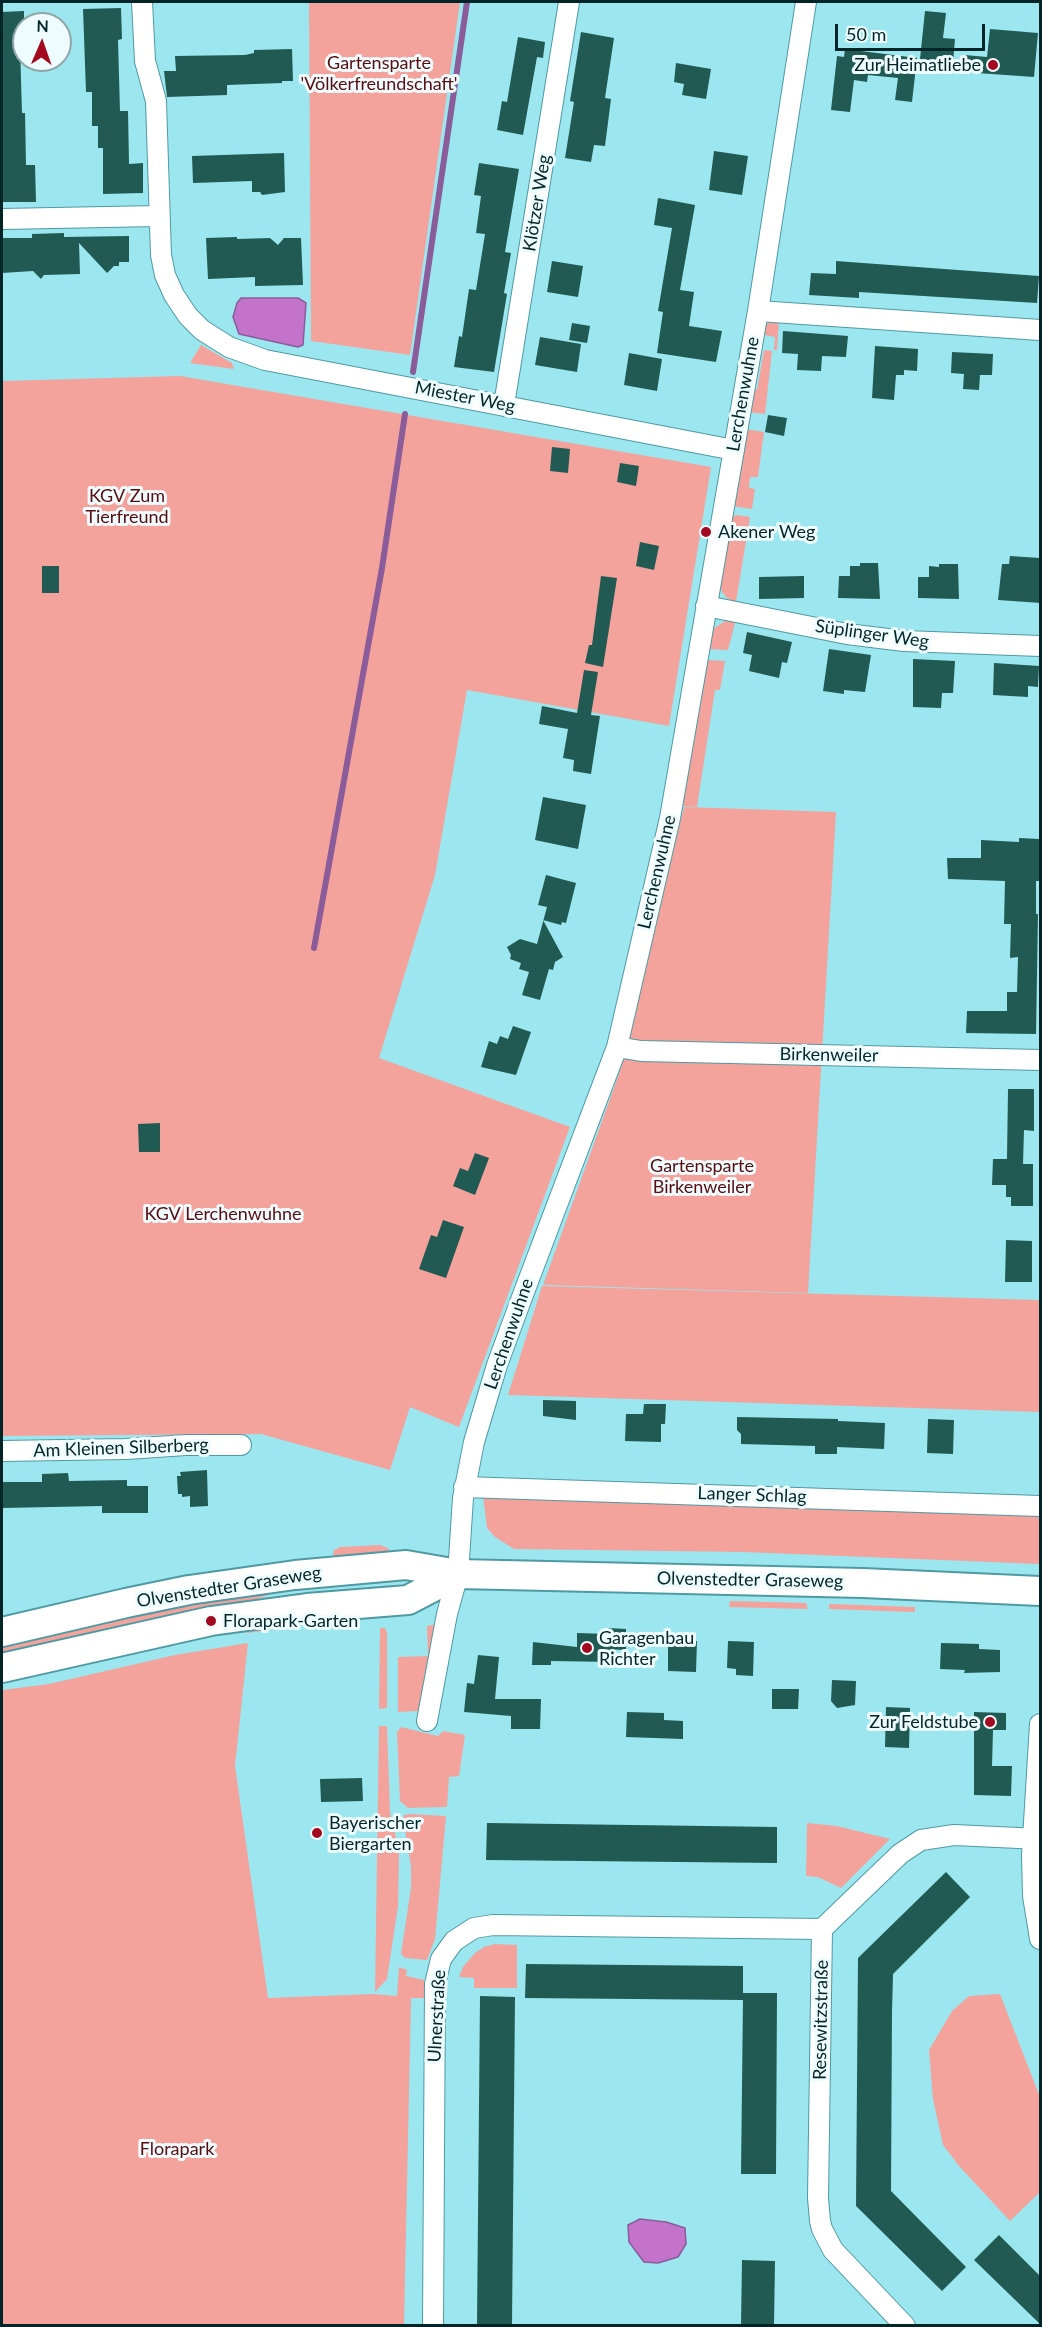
<!DOCTYPE html>
<meta charset="utf-8">
<style>
body{margin:0}
#map{position:relative;width:1042px;height:2327px;overflow:hidden;background:#9ce7ef;font-family:Lato,sans-serif}
canvas{display:block}
.frame{position:absolute;inset:0;border:3px solid #042528;pointer-events:none}
.north{position:absolute;left:12px;top:12px;width:60px;height:60px;box-sizing:border-box;background:#eefcfe;border:2px solid #90a6a8;border-radius:50%;rotate:2deg;font-size:16px;font-weight:700;line-height:24px;text-align:center;color:#042528}
.north::after{content:'';display:block;margin:auto;width:21px;height:27px;background:#a40a1f;clip-path:polygon(50% 0,100% 100%,50% 72%,0 100%)}
.scale{position:absolute;left:835px;top:24px;width:150px;height:27px;box-sizing:border-box;border:3px solid #042528;border-top:0;padding-left:8px;font-size:18px;line-height:21px;white-space:nowrap;color:#042528;-webkit-text-stroke:4px #eefcfe;paint-order:stroke}
</style>
<div id="map">
<canvas width="1042" height="2327"></canvas>
<div class="frame"></div>
<div class="north">N</div>
<div class="scale">50 m</div>
</div>
<script>
const c = document.querySelector('canvas').getContext('2d');
c.lineJoin = 'round';
function fillPath(path, color) {
  c.fillStyle = color;
  c.fill(path, 'evenodd');
}
function toPath(rows) {
  const path = new Path2D();
  for (const r of rows) {
    path.moveTo(r[0], r[1]);
    for (let i = 2; i < r.length; i += 2) path.lineTo(r[i], r[i + 1]);
  }
  return path;
}
function stroke(path, color, width, dash) {
  c.strokeStyle = color;
  c.lineWidth = width;
  c.lineCap = dash ? 'butt' : 'round';
  c.setLineDash(dash || []);
  c.stroke(path);
}
function write(font, color, halo, rows, align = 'center') {
  c.font = font + ' Lato,sans-serif';
  c.lineWidth = 6;
  c.setLineDash([]);
  c.textBaseline = 'middle';
  c.strokeStyle = halo;
  c.fillStyle = color;
  for (const [text, x, y, turn = 0] of rows) {
    c.save();
    c.translate(x, y);
    c.rotate((+turn || 0) * Math.PI / 180);
    c.textAlign = isNaN(turn) ? turn : align;
    if (halo) c.strokeText(text, 0, 0);
    c.fillText(text, 0, 0);
    c.restore();
  }
}
fillPath(toPath([
 [309,2,460,2,410,355,311,341],
 [779,319,777,350,774,350,775,337,760,334,766,324],
 [201,345,232,363,234,369,190,363],
 [764,350,772,351,765,414,748,412,751,390,757,390],
 [180,376,711,467,669,726,467,690,435,875,379,1058,570,1127,459,1427,410,1407,390,1470,261,1434,2,1436,2,381],
 [744,429,764,432,758,477,750,477,749,488,755,489,752,509,731,506],
 [737,515,750,517,736,602,727,598,722,592,720,585,729,517],
 [728,619,736,619,728,650,708,649,713,629],
 [707,660,725,661,720,690,715,690,697,807,680,806],
 [684,807,836,812,808,1293,543,1285,620,1071],
 [542,1286,1040,1300,1040,1412,508,1395],
 [483,1496,1040,1512,1040,1564,743,1552,514,1549,495,1537,487,1528],
 [380,1545,388,1548,392,1555,332,1560,334,1550,340,1547],
 [393,1576,393,1582,277,1592,245,1603,2,1657,2,1643,142,1609],
 [730,1601,806,1603,808,1609,729,1607],
 [829,1604,915,1607,915,1612,829,1609],
 [396,1610,391,1617,326,1622,247,1633,246,1626],
 [436,1624,422,1705,418,1711,398,1712,398,1657,428,1656,427,1626],
 [380,1628,385,1628,387,1633,387,1708,379,1709],
 [248,1643,235,1766,268,1998,374,1994,397,1996,399,1967,407,1970,406,1976,424,1980,425,1998,411,1998,404,2325,2,2325,2,1690,49,1684,175,1655],
 [379,1726,387,1726,390,1812,399,1851,398,1906,387,1979,375,1992],
 [401,1727,438,1736,443,1731,465,1735,459,1776,449,1777,447,1807,408,1808,400,1801,397,1732],
 [411,1814,446,1816,435,1939,427,1960,405,1958,401,1954,411,1888,411,1866,403,1819,404,1815],
 [807,1823,837,1826,890,1839,841,1888,818,1877,806,1876],
 [495,1944,517,1945,517,1988,474,1988,474,1978,459,1977,463,1967,475,1953,484,1947],
 [1000,1994,1040,2097,1040,2192,1010,2221,959,2166,943,2145,933,2099,929,2050,952,2011,969,1996]
]), '#f4a29c');
const water = toPath([
 [241,298,298,298,306,303,303,345,298,347,239,334,233,317,237,303,241,298],
 [640,2219,666,2222,685,2228,686,2244,678,2257,658,2263,644,2262,629,2242,628,2225,640,2219]
]);
fillPath(water, '#c473cb');
stroke(water, '#8a5c9a', 1.5);
stroke(toPath([
 [413,372,467,2],
 [314,948,382,568,405,414]
]), '#8a5c9a', 6);
fillPath(toPath([
 [121,8,122,39,118,40,120,111,128,111,129,164,143,163,143,193,103,194,103,148,98,148,98,126,92,126,92,92,86,92,83,9],
 [24,11,24,45,20,46,22,113,25,113,26,165,35,165,36,202,2,202,2,12],
 [925,11,946,13,943,38,955,39,953,63,920,59],
 [990,29,1038,33,1034,77,963,72,965,55,987,57],
 [581,32,614,38,605,98,611,99,605,146,594,145,591,162,565,158,574,102,570,101],
 [518,37,545,42,543,58,537,57,523,135,497,130,502,101,507,102],
 [292,49,293,81,282,81,282,83,227,85,227,95,167,97,164,71,176,71,175,56,245,55,254,53,254,50],
 [845,49,917,58,912,102,895,100,898,78,868,75,867,82,854,80,850,112,831,110,837,56,844,57],
 [676,63,711,69,706,99,682,95,684,84,674,82],
 [714,151,748,156,742,195,709,190],
 [284,153,285,192,262,195,260,192,252,192,252,181,193,183,192,156],
 [479,163,519,169,505,252,511,253,504,293,507,294,494,372,454,367,459,336,462,337,469,289,476,290,485,234,476,233,481,196,474,195],
 [658,198,695,205,680,290,694,292,689,326,722,331,716,362,657,353,663,312,658,311,672,228,654,225],
 [64,233,64,237,129,236,129,262,119,262,119,266,114,266,107,273,79,243,80,274,44,275,41,279,33,271,2,273,2,238,32,238,32,234],
 [237,237,237,239,270,238,278,245,284,238,301,238,303,285,255,286,255,277,208,279,206,238],
 [552,261,583,266,578,297,547,292],
 [836,261,1039,276,1037,303,859,292,859,298,809,295,811,273,836,274],
 [572,323,590,326,587,343,569,340],
 [783,331,848,336,846,357,822,356,821,371,797,370,798,354,782,353],
 [540,337,581,344,577,372,535,365],
 [875,346,918,349,917,371,904,370,904,375,896,375,894,400,872,398],
 [952,352,993,354,992,375,980,375,979,390,963,389,964,374,951,373],
 [629,353,662,359,657,391,624,385],
 [768,415,787,418,784,436,765,432],
 [552,447,570,449,568,473,550,471],
 [620,463,639,466,636,486,617,482],
 [640,542,659,546,654,570,636,566],
 [1010,556,1040,558,1041,603,998,600,1002,564,1009,564],
 [860,563,878,563,880,599,838,598,839,576,850,576,850,566,860,566],
 [939,564,958,564,959,599,918,598,918,577,929,577,929,566,939,567],
 [42,566,59,566,59,593,42,593],
 [601,576,617,578,603,667,585,663,589,645,592,645],
 [804,576,804,598,759,599,759,577],
 [747,632,792,642,787,663,782,662,779,678,749,671,752,655,743,653],
 [829,649,871,655,865,692,844,690,844,694,823,691],
 [913,659,955,661,953,693,942,693,941,708,913,707],
 [994,663,1039,666,1038,687,1028,686,1028,697,993,695],
 [584,670,598,672,591,715,600,716,591,774,573,771,574,760,563,758,568,729,539,724,542,706,577,713],
 [543,797,586,805,578,849,535,840],
 [1019,838,1039,839,1039,881,1036,881,1036,914,1038,914,1036,1034,966,1033,967,1011,1007,1011,1007,992,1017,992,1018,957,1010,958,1011,924,1004,924,1005,881,948,879,947,858,981,858,981,840,1019,842],
 [546,875,576,883,566,923,562,922,561,925,543,920,563,957,555,962,553,970,549,969,540,1000,522,995,529,972,519,969,521,963,510,959,511,955,507,947,520,939,537,944,547,907,538,905],
 [513,1026,531,1032,516,1075,481,1067,489,1041,497,1044,500,1036,508,1039],
 [1008,1089,1034,1089,1034,1131,1024,1130,1023,1164,1033,1164,1033,1206,1011,1206,1011,1197,1006,1197,1006,1185,992,1185,993,1159,1007,1159],
 [160,1123,160,1152,139,1152,138,1124],
 [475,1153,489,1158,475,1195,453,1186,460,1168,468,1171],
 [443,1220,464,1227,446,1278,419,1269,431,1235,437,1237],
 [1006,1240,1032,1241,1032,1282,1005,1282],
 [543,1400,576,1401,576,1420,543,1416],
 [644,1404,666,1404,665,1424,661,1424,661,1442,625,1441,626,1414,643,1414],
 [737,1417,838,1419,838,1421,885,1423,884,1449,837,1447,837,1454,815,1454,815,1446,741,1444,741,1434,737,1430],
 [928,1419,954,1420,953,1454,927,1453],
 [207,1470,208,1506,190,1507,190,1496,182,1497,182,1494,178,1494,177,1476,181,1476,180,1472],
 [68,1473,69,1481,127,1480,127,1486,148,1486,148,1513,102,1513,102,1506,2,1508,2,1482,42,1482,42,1474],
 [608,1628,626,1629,626,1650,603,1649,615,1650,614,1662,551,1661,551,1665,532,1665,533,1642,577,1647,577,1633,608,1634],
 [668,1640,697,1641,696,1672,668,1671],
 [728,1641,754,1642,753,1676,736,1675,736,1669,727,1668],
 [941,1643,979,1644,979,1649,1000,1650,1000,1672,964,1673,965,1670,940,1669],
 [478,1655,499,1657,495,1699,541,1699,540,1729,511,1729,511,1716,464,1712,467,1683,474,1684],
 [832,1680,856,1681,855,1705,837,1708,831,1701],
 [772,1689,799,1689,798,1709,772,1709],
 [886,1707,910,1708,909,1748,885,1747],
 [627,1712,664,1713,664,1720,683,1721,683,1739,626,1737],
 [974,1712,1006,1713,1006,1730,993,1730,992,1766,1012,1766,1011,1796,974,1795],
 [362,1778,363,1801,321,1802,320,1779],
 [487,1823,777,1827,777,1863,486,1860],
 [946,1872,970,1897,893,1974,892,2012,891,2191,966,2267,942,2291,856,2206,858,1958],
 [526,1964,743,1966,743,1993,777,1993,776,2174,741,2174,743,1998,743,2000,525,1998],
 [480,1996,515,1997,512,2325,477,2325],
 [999,2235,1041,2277,1041,2325,974,2260],
 [742,2260,775,2261,774,2325,741,2325]
]), '#215a53');
const minor = toPath([
 [142,2,145,61,156,101,161,255,165,275,174,295,188,316,202,330,229,347,265,360,734,450],
 [2,219,158,216],
 [758,311,1040,330],
 [504,405,569,2],
 [706,606,847,634,904,641,1040,646],
 [617,1047,641,1051,1040,1060],
 [2,1451,126,1449,186,1445,241,1445],
 [464,1487,1040,1506],
 [427,1721,447,1614,458,1574,463,1498,474,1442,497,1365,524,1292,617,1047,670,818,758,311,806,2],
 [1040,1724,1032,1855,1033,1896,1040,1939],
 [433,2326,435,1984,441,1959,454,1941,474,1928,493,1925,822,1929],
 [905,2326,833,2250,822,2229,820,2221,818,2198,822,1929,900,1854,921,1840,954,1835,1040,1839]
]);
const secondary = toPath([
 [2,1632,126,1603,189,1590,295,1575,406,1565,458,1574,863,1583,1040,1591],
 [2,1668,211,1621,307,1608,408,1600,458,1574]
]);
stroke(minor, '#4f9aa2', 22);
stroke(secondary, '#4f9aa2', 32);
stroke(minor, '#fff', 20);
stroke(secondary, '#fff', 28);
for (const [x, y, r, color] of [
 [993,65,6,"#a40a1f"],
 [706,532,6,"#a40a1f"],
 [211,1621,6,"#a40a1f"],
 [587,1648,6,"#a40a1f"],
 [990,1722,6,"#a40a1f"],
 [317,1833,6,"#a40a1f"]
]) {
  const dot = new Path2D();
  dot.arc(x, y, r, 0, 2 * Math.PI);
  c.fillStyle = color;
  c.fill(dot);
  stroke(dot, '#eefcfe', 2);
}
write('18px', '#5a0c11', '#eefcfe', [
 ["Gartensparte",379,63],
 ["'Völkerfreundschaft'",379,84],
 ["KGV Zum",127,496],
 ["Tierfreund",127,517],
 ["Gartensparte",702,1166],
 ["Birkenweiler",702,1187],
 ["KGV Lerchenwuhne",223,1214],
 ["Florapark",177,2149]
]);
write('18px', '#042528', '#eefcfe', [
 ["Zur Heimatliebe",981,65,"right"],
 ["Akener Weg",718,532],
 ["Florapark-Garten",223,1621],
 ["Garagenbau",599,1638],
 ["Richter",599,1659],
 ["Zur Feldstube",978,1722,"right"],
 ["Bayerischer",329,1823],
 ["Biergarten",329,1844]
], 'left');
write('18px', '#042528', '#eefcfe', [
 ["Klötzer Weg",537,203,-81],
 ["Lerchenwuhne",743,394,-80],
 ["Miester Weg",465,397,11],
 ["Süplinger Weg",872,634,8],
 ["Lerchenwuhne",657,872,-77],
 ["Birkenweiler",829,1055,1],
 ["Lerchenwuhne",509,1334,-71],
 ["Am Kleinen Silberberg",121,1448,-2],
 ["Langer Schlag",752,1495,2],
 ["Olvenstedter Graseweg",750,1580,1],
 ["Olvenstedter Graseweg",229,1587,-9],
 ["Ulnerstraße",437,2016,-87],
 ["Resewitzstraße",821,2020,-89]
]);
</script>
